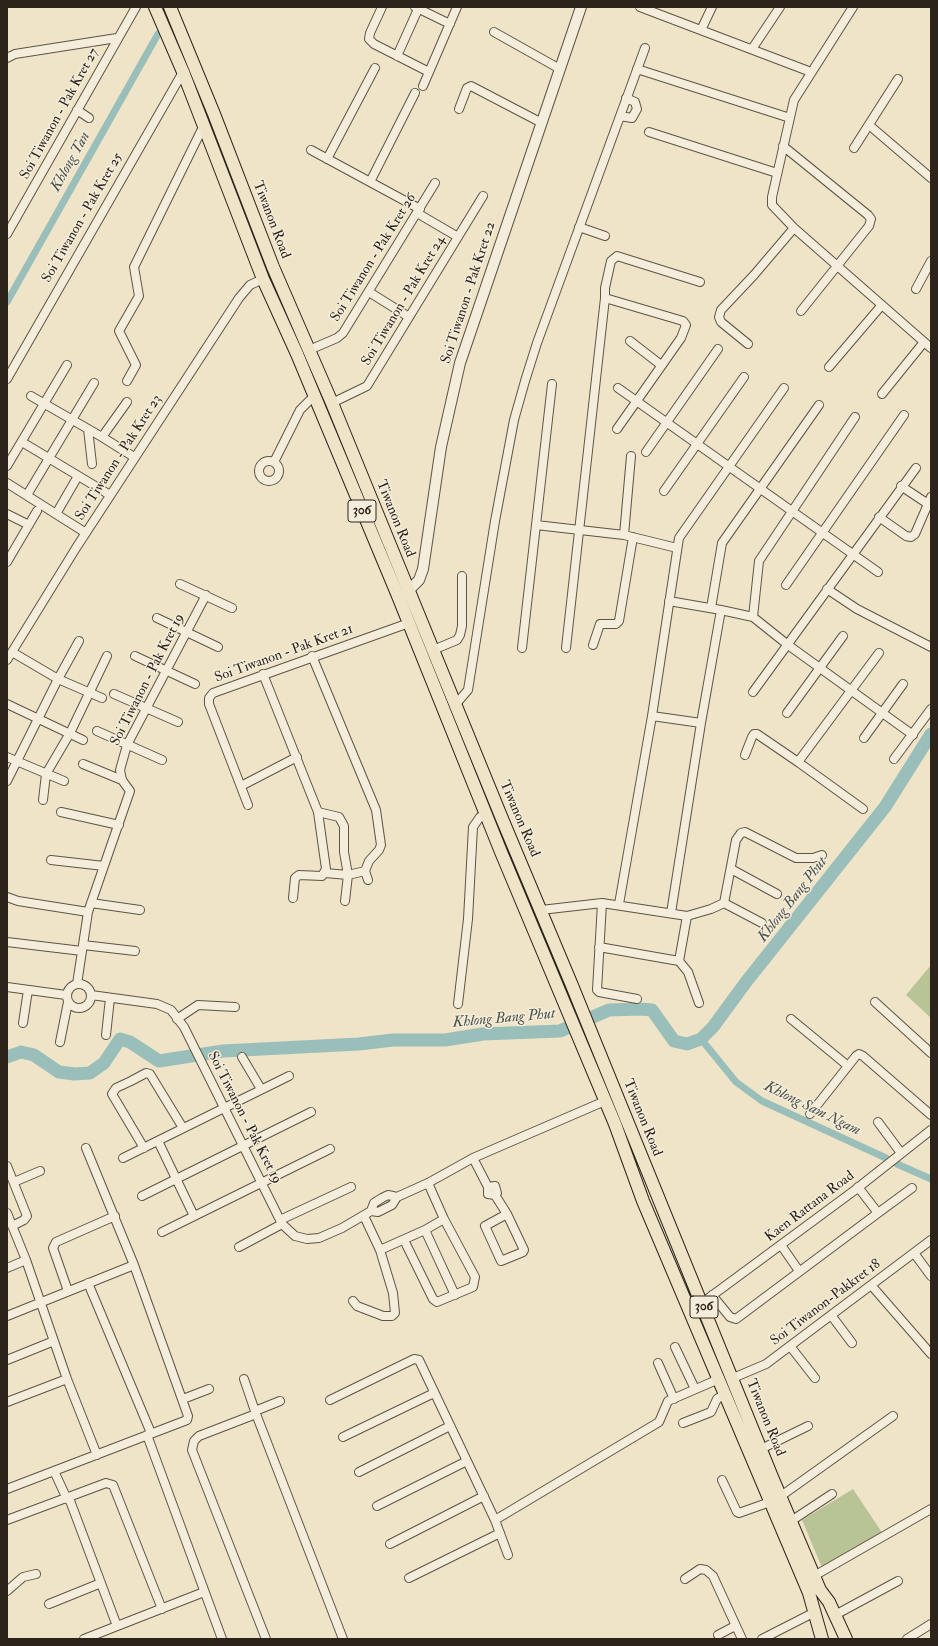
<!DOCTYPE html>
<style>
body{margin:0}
#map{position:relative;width:938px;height:1646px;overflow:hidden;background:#efe4c7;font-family:"IM FELL Double Pica",serif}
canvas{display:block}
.frame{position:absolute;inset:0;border:8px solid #2c241a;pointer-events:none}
</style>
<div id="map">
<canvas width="938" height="1646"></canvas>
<div class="frame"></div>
</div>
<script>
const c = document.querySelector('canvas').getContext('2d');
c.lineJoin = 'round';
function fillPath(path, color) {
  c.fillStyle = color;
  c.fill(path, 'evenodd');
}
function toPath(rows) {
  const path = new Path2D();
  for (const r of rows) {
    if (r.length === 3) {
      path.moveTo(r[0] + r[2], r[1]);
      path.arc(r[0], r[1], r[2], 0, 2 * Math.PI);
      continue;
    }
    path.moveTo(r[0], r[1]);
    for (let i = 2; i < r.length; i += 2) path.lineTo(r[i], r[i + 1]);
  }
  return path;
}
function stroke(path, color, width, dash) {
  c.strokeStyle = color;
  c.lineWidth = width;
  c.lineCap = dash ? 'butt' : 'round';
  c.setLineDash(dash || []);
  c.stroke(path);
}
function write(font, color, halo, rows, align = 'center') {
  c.font = font + ' "IM FELL Double Pica",serif';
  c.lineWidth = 3;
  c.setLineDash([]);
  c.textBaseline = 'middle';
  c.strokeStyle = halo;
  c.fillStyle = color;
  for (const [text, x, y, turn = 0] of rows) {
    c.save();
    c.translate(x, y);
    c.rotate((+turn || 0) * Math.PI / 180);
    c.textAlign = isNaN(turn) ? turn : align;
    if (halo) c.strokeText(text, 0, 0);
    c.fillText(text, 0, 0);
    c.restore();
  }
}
fillPath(toPath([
 [931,965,931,1018,906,995],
 [853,1489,883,1534,823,1570,802,1520]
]), '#b9c496');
stroke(toPath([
 [7,302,158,34],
 [701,1039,736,1082,762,1101,886,1158],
 [897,1164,931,1179]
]), '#9abeb9', 7);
stroke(toPath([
 [7,1057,21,1052,34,1055,59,1072,74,1074,90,1073,104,1063,120,1039,130,1042,159,1061,223,1051,359,1044,393,1040,445,1040,483,1034,560,1031,609,1010,640,1009,652,1010,674,1041,687,1044,701,1039,713,1027,746,982,885,807,931,734]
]), '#9abeb9', 13);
const minor = toPath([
 [382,7,370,33,369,39,374,44,429,72],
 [415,7,450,24],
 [640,7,811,72],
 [853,7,794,100,772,197,772,205,794,228,931,348],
 [701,30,712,7],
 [494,32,560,69],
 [752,49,780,7],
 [397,56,419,7],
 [7,58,15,54,117,38],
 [637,69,790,118],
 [423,86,457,7],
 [459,109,467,88,471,86,540,122],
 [77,110,89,118],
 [620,116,632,118,637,109,635,102,626,98],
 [869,125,931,178],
 [649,132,777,173],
 [783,146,868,215,871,219,869,226,801,311],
 [854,148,898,79],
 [311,150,420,209],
 [327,159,375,68],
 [370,182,415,93],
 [417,213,458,237],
 [579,227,605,236],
 [7,234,136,7],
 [916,289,931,261],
 [369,292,409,317],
 [605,298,683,321,686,325,681,338,617,429],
 [630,341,661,365],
 [748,344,721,322,719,317,721,310,754,275,794,228],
 [309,350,337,338,343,333,435,183],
 [829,367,881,306],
 [7,379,183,72],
 [127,381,136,365,119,331,139,296,134,267,204,125],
 [618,388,878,572],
 [882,394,924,342],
 [31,396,102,437,134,457],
 [332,403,367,386,483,196],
 [88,429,92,464],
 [102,437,127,402],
 [22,442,110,495],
 [646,452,718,349],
 [269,471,10],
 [274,462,300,410,314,396],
 [7,466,67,365],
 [7,483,86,533],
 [901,486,928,504],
 [664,491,744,377],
 [27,495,94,383],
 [7,514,29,525],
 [56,514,78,476],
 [879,517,906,536,911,537,915,534,931,497],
 [536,525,624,535,677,548],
 [624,535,631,456],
 [7,562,37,511],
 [180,584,232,608],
 [786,585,904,415],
 [827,589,857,609,931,647],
 [669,601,721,610,753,617,788,645,913,735],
 [711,608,722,543,819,405],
 [753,617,759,561,855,417],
 [157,618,218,647],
 [593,645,600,624,616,624,619,621,633,537],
 [522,648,552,384],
 [566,648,605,298,605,288,611,261,617,256,700,282],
 [433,650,457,640,460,635,462,626,462,576],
 [12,652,58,679,102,698],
 [135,656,195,684],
 [312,656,376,810,381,845,379,850,369,861,365,871,368,880],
 [7,660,76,548,239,298,250,285,263,279],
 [263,674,318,812],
 [753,692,916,468],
 [114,694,178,722],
 [7,704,83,740],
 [456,704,468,690,495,521,514,420,525,381,537,343,645,48],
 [787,713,843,636],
 [652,716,701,723],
 [97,731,162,760],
 [864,738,903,684],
 [745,755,752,737,754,734,757,734,798,762,879,653],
 [7,757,64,781],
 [894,759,931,709],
 [798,762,863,809],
 [83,764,122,780],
 [7,781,58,679,79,641],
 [241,786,297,757],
 [43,800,46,774,70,733,107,656],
 [248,805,209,704,209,698,213,693,409,623],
 [61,812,119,825],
 [51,860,104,866],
 [731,869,777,894],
 [325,873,348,875,365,871],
 [7,897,18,901,88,912],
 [293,898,295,878,299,875,322,876,326,869,318,812,339,817,344,826,344,852,348,875,345,901],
 [91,903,140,910],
 [602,903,597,990,599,992,637,999],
 [724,903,762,923],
 [619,904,652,716,679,538,784,388],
 [541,910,602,903,687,916,711,909,724,903,736,840,741,833,745,832,796,858,813,858,822,855],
 [671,913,701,723,721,610],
 [7,942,82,951],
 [83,945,135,951],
 [599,947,679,961,688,972,699,1003],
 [679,961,687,916],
 [79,996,12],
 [77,984,88,912,130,791,122,780,120,770,127,745,206,595],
 [7,987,66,995],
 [91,995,157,1004,171,1010,184,1027,282,1224,295,1236,307,1239,319,1238,342,1228,371,1211,378,1212,392,1205,397,1197,428,1183,473,1158,605,1101],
 [875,1002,931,1053],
 [458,1004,468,919,473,827,480,817,486,813],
 [177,1019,198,1005,235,1007],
 [791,1019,848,1066],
 [23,1023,28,990],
 [106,1035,110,998],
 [60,1042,68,1002],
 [242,1057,261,1089],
 [810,1114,856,1056,859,1054,863,1056,931,1115],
 [878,1122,901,1153],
 [158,1141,194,1216],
 [144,1148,112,1094,116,1088,131,1081,146,1073,150,1074,183,1128],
 [123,1158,289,1076],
 [473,1158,488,1187,488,1194,495,1195,497,1193,495,1186,488,1187],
 [7,1166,27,1216,24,1220,12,1226],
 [14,1182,40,1171],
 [858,1187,878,1213,912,1188],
 [495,1195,507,1214],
 [142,1196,311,1112],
 [371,1211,374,1203,382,1198,388,1195,397,1197],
 [7,1213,26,1260,67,1379,97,1455],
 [507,1214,524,1250,523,1252,501,1261,485,1226,507,1214],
 [280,1220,351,1187],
 [425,1230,455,1295],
 [162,1232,330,1149],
 [404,1240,433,1299,437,1302,473,1287,475,1277,444,1219],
 [781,1245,799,1271],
 [239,1247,282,1224],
 [380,1250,425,1230,444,1219,428,1183],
 [914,1253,931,1276],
 [7,1268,26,1260],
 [88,1283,151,1433],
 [871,1285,931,1354],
 [68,1291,53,1248,56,1242,115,1216],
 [712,1295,730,1317,736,1319,878,1213],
 [353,1301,357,1306,383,1316,392,1316,395,1313,393,1293,380,1250,364,1216],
 [702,1303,855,1190,931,1130],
 [831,1315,852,1343],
 [7,1316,134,1265],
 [790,1346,815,1378],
 [675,1347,695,1389],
 [7,1360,54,1341],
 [658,1363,674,1399],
 [733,1378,766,1364,931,1240],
 [244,1379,256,1414,343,1639],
 [183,1399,209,1389],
 [330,1400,414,1359,419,1360,495,1520,508,1555],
 [7,1402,67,1379],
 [255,1411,280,1401],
 [256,1414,199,1436,194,1441,192,1450,266,1639],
 [683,1423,711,1412,717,1399,725,1394],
 [147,1435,222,1639],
 [343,1437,434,1393],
 [761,1449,808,1426],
 [54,1471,67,1499],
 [359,1472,450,1426],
 [722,1480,737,1512,739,1513,770,1502],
 [7,1489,187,1420,188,1416,134,1265,86,1148],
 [781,1496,893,1416],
 [69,1498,117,1626],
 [377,1506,467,1461],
 [7,1520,106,1483,113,1485,162,1609],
 [495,1520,659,1422,668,1401,719,1379],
 [791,1521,832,1494],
 [390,1544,484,1496],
 [814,1576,931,1509],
 [409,1578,500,1533],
 [685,1579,700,1569,706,1570,713,1576,742,1639],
 [7,1591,23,1577,36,1574],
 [49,1604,101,1583],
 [835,1615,898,1581],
 [718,1635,735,1626],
 [84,1639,204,1592],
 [762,1639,813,1613],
 [907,1639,931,1624]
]);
const tertiary = toPath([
 [408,591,419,580,423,569,441,447,460,363,581,7]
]);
const primary = toPath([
 [155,7,183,72,263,279,297,354,398,596,501,852,615,1124,643,1201,809,1593,822,1639],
 [170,7,214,114,273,267,332,403,503,821,571,983,772,1477,820,1590,829,1602,846,1639]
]);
stroke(minor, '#5d5445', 10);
stroke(tertiary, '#5d5445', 12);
stroke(primary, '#2c241a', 14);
stroke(minor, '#f5eddb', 8);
stroke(tertiary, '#f5eddb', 10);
stroke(primary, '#efe4c7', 12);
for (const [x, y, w] of [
 [362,511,28],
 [704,1307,28]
]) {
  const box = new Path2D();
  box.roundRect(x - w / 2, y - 11, w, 22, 3);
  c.fillStyle = '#f5eddb';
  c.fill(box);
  stroke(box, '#2c241a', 1);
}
write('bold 13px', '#2c241a', null, [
 ["306",362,511],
 ["306",704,1307]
]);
write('14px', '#2c241a', '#f5eddb', [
 ["Soi Tiwanon - Pak Kret 27",60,114,-61],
 ["Soi Tiwanon - Pak Kret 25",83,218,-60],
 ["Tiwanon Road",271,220,69],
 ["Soi Tiwanon - Pak Kret 26",374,258,-58],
 ["Soi Tiwanon - Pak Kret 22",469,293,-72],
 ["Soi Tiwanon - Pak Kret 24",404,301,-59],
 ["Soi Tiwanon - Pak Kret 23",119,458,-57],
 ["Tiwanon Road",395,519,68],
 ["Soi Tiwanon - Pak Kret 21",284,654,-20],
 ["Soi Tiwanon - Pak Kret 19",148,680,-63],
 ["Tiwanon Road",519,819,67],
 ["Soi Tiwanon - Pak Kret 19",244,1118,63],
 ["Tiwanon Road",642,1118,68],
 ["Kaen Rattana Road",810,1207,-37],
 ["Soi Tiwanon-Pakkret 18",826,1303,-37],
 ["Tiwanon Road",765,1418,68]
]);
write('italic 15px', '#4d524a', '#f5eddb', [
 ["Khlong Tan",71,162,-61],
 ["Khlong Bang Phut",793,900,-52],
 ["Khlong Bang Phut",504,1019,-5],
 ["Khlong Sam Ngam",812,1109,26]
]);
</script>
